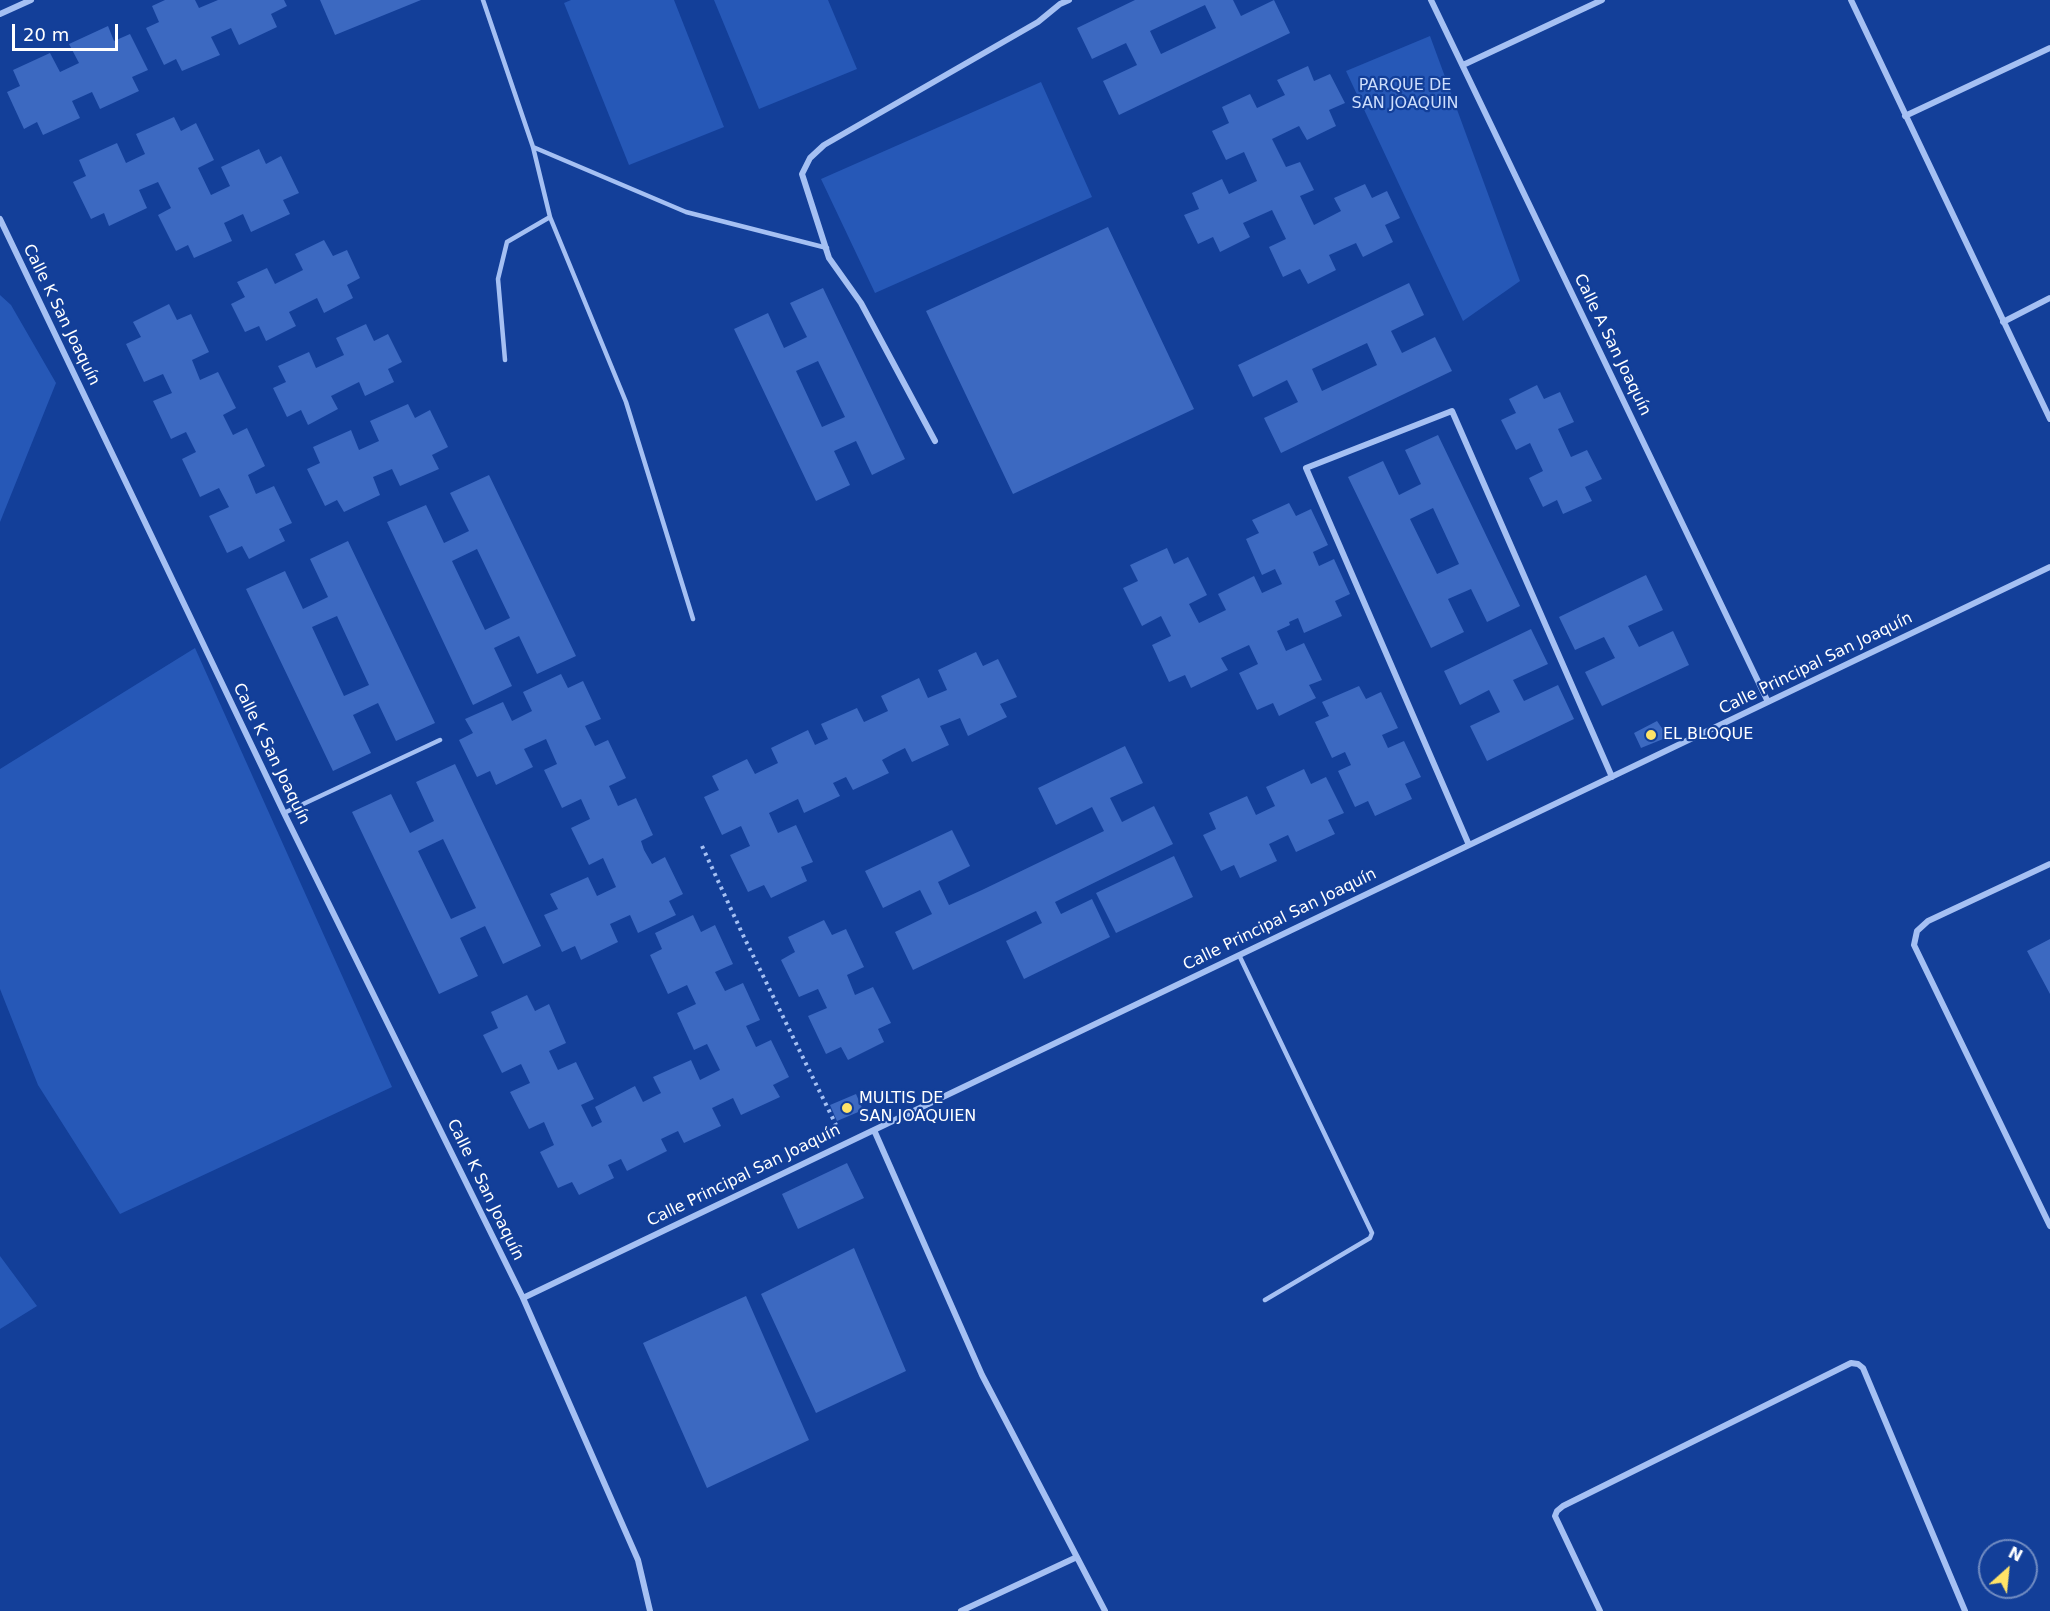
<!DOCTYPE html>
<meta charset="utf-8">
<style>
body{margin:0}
#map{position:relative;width:2050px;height:1611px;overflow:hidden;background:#133f99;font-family:"DejaVu Sans",sans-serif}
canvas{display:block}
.north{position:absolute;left:1978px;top:1539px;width:60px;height:60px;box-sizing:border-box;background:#133f99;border:2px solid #718cc2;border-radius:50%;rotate:27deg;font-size:16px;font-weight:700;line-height:24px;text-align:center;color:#fff}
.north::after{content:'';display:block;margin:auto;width:21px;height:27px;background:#ffe367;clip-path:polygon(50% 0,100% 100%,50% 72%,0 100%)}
.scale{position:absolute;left:12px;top:24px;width:106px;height:27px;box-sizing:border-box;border:3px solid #fff;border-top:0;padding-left:8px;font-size:18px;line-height:21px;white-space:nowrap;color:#fff;-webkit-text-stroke:4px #133f99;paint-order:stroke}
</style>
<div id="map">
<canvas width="2050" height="1611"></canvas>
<div class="north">N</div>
<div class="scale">20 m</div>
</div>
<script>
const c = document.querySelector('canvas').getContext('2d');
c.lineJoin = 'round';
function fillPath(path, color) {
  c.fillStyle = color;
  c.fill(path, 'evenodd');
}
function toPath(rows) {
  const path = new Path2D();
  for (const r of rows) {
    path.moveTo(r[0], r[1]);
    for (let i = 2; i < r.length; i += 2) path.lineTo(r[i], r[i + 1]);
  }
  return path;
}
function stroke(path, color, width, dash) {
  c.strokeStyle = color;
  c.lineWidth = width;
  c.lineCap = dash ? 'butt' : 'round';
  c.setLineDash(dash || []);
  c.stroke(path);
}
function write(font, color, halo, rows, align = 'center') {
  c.font = font + ' "DejaVu Sans",sans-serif';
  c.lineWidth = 4.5;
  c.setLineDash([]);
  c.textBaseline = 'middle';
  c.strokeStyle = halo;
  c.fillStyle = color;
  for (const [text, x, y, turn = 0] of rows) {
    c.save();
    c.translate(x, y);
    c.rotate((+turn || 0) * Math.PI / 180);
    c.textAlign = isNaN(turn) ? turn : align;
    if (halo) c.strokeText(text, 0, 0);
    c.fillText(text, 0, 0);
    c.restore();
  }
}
fillPath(toPath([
 [571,0,674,0,724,127,629,165,564,3],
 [714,0,828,0,857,69,759,109],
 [1430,36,1520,281,1463,321,1346,71],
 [1041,82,1092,197,875,293,821,179],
 [0,295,11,305,56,383,0,522],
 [195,648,392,1087,120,1214,38,1085,0,989,0,769],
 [0,1256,37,1306,0,1329]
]), '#2658b7');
fillPath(toPath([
 [165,0,195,0,199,8,218,0,284,0,287,6,271,14,277,27,239,45,231,28,211,37,220,55,182,71,176,59,164,65,146,28,159,22,152,6],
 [320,0,421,0,335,35],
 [1135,0,1233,0,1241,16,1274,0,1290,33,1119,115,1103,81,1137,65,1126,43,1092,59,1077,28],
 [1205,5,1216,28,1161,54,1150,31],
 [108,26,114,41,130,34,148,70,132,77,139,91,100,109,92,92,72,101,80,118,43,135,37,122,24,129,7,92,20,86,13,70,50,53,60,72,79,63,69,44],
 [1308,66,1314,81,1330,74,1345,103,1329,110,1336,126,1307,140,1299,126,1272,139,1286,167,1300,162,1314,190,1300,196,1314,225,1341,211,1334,198,1365,184,1372,198,1387,191,1400,218,1385,225,1393,242,1363,257,1356,243,1329,255,1336,270,1308,284,1300,269,1283,277,1269,247,1286,239,1272,210,1243,223,1250,237,1220,252,1213,237,1198,244,1184,215,1199,209,1192,193,1222,179,1229,194,1257,181,1244,152,1226,160,1212,131,1229,123,1222,107,1250,94,1257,108,1285,95,1277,80],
 [174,117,181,131,196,123,214,160,198,168,211,195,230,186,221,167,259,149,266,164,281,156,299,193,283,200,290,214,251,232,243,214,224,223,232,241,194,258,188,245,176,251,158,215,171,208,158,182,139,190,147,208,109,226,104,213,91,219,73,182,86,176,79,160,117,143,126,163,145,154,136,134],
 [1108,227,1194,409,1013,494,926,311],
 [324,240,333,256,347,250,360,278,347,285,353,298,324,313,317,298,289,312,296,326,266,341,259,326,245,332,231,304,245,297,237,282,267,268,275,284,303,270,295,254],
 [1409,283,1424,315,1391,331,1402,353,1435,337,1452,371,1281,453,1264,418,1298,402,1287,380,1253,397,1238,365],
 [1367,343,1377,365,1322,391,1312,369],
 [823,288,905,459,872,475,856,441,834,451,850,485,816,501,734,329,768,313,784,348,807,337,790,303],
 [818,361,845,417,822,427,796,371],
 [169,304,177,320,191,314,209,352,192,360,200,380,218,372,236,408,223,415,233,435,247,428,265,466,248,475,256,494,274,486,292,523,279,529,285,541,249,559,242,546,227,553,209,516,229,507,219,488,200,497,182,459,196,452,186,432,171,439,153,401,172,393,163,374,144,382,126,344,141,337,133,322],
 [366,324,374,341,388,334,402,362,388,369,394,382,365,396,359,382,331,396,338,409,308,425,301,410,287,417,273,388,286,382,278,366,309,352,316,368,344,355,336,338],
 [1537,385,1544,399,1560,392,1574,422,1558,429,1571,457,1587,450,1602,479,1585,487,1592,501,1563,514,1557,500,1543,507,1529,478,1543,471,1530,443,1516,450,1501,420,1516,413,1509,399],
 [408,404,415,418,430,410,448,447,432,455,439,469,400,486,392,469,373,477,380,495,344,512,337,500,325,506,307,469,320,463,313,447,351,430,359,450,379,441,370,421],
 [1438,435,1520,606,1487,622,1471,589,1448,599,1464,632,1431,648,1348,477,1383,461,1399,495,1421,484,1405,450],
 [1433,508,1459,564,1437,574,1410,519],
 [489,475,576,656,537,674,519,636,494,648,512,686,473,705,387,522,426,505,444,543,469,531,450,493],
 [477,549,510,618,485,630,452,561],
 [1289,503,1296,516,1311,509,1328,545,1313,552,1319,566,1334,559,1350,594,1335,601,1342,616,1304,633,1298,618,1289,622,1290,625,1277,631,1286,651,1304,643,1322,680,1309,685,1316,698,1279,716,1273,703,1257,710,1239,673,1258,664,1249,645,1221,658,1228,670,1191,688,1185,675,1169,682,1152,645,1171,636,1161,616,1142,626,1123,588,1138,581,1130,565,1167,548,1174,564,1188,557,1207,595,1189,604,1199,623,1226,610,1218,594,1254,576,1262,593,1282,584,1275,569,1262,575,1246,539,1259,533,1252,520],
 [348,541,435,723,396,741,378,703,353,715,371,753,333,771,246,589,285,571,303,609,328,597,310,559],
 [337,616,369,685,344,696,312,627],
 [1646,575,1663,610,1628,626,1639,647,1673,631,1689,665,1602,706,1585,672,1615,658,1604,637,1575,650,1559,617],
 [1531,629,1548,664,1513,680,1524,701,1558,685,1574,719,1487,761,1470,726,1500,712,1489,690,1460,705,1444,671],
 [976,652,983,666,998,659,1017,697,1000,704,1007,717,968,736,960,718,940,726,949,745,912,762,905,748,893,754,882,760,889,773,853,790,846,777,833,783,840,796,804,813,798,799,769,813,778,833,796,825,813,862,801,867,807,881,771,898,764,885,748,892,730,855,750,846,741,826,722,835,704,797,719,790,712,776,747,759,755,774,778,763,771,748,808,730,815,745,828,739,821,724,857,708,864,722,875,717,888,711,881,696,919,678,928,698,947,690,938,670],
 [561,674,568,688,583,681,601,719,585,726,595,746,608,740,626,778,609,786,618,806,636,798,653,835,641,841,644,850,652,864,665,857,683,894,669,901,676,915,638,933,630,915,610,924,618,942,581,960,575,946,562,952,544,915,558,909,550,894,588,877,597,896,616,887,603,858,589,865,571,828,590,819,581,799,562,808,544,770,557,764,546,739,524,749,533,767,496,785,490,771,477,777,459,740,473,733,465,719,503,702,512,721,532,711,523,692],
 [1359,686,1366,699,1381,692,1398,728,1382,735,1388,748,1404,741,1421,777,1405,784,1412,799,1375,816,1368,801,1355,807,1338,771,1351,765,1345,752,1332,758,1315,722,1329,716,1322,702],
 [1657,721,1668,737,1641,748,1634,733],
 [1125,746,1143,783,1110,798,1122,822,1154,806,1173,844,1055,902,1061,914,1092,899,1110,937,1024,979,1006,941,1042,923,1036,911,913,970,895,932,932,914,920,890,883,908,865,871,952,830,970,866,938,882,949,905,982,890,1104,831,1092,807,1056,825,1038,788],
 [455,764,541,946,503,964,485,926,460,938,478,976,439,994,352,812,391,794,410,833,434,821,416,782],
 [443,839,476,908,451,919,418,851],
 [1304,769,1311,784,1326,777,1344,813,1328,820,1335,834,1296,852,1288,835,1269,844,1277,861,1240,878,1234,865,1221,871,1203,835,1216,829,1209,813,1247,796,1256,815,1275,806,1266,787],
 [1174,856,1193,897,1116,933,1096,893],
 [693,915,701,932,715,925,733,964,715,972,725,991,743,983,760,1020,746,1026,756,1047,771,1040,789,1077,773,1085,780,1097,741,1115,733,1098,712,1108,721,1126,684,1143,678,1131,661,1139,667,1151,627,1171,621,1159,608,1165,614,1178,579,1195,572,1182,558,1188,540,1152,554,1145,544,1122,529,1129,510,1092,530,1083,521,1064,502,1073,483,1035,498,1028,491,1012,527,995,535,1011,549,1004,566,1043,549,1051,558,1070,576,1062,594,1099,581,1105,592,1127,602,1122,595,1107,635,1086,643,1102,661,1093,653,1077,691,1060,700,1080,720,1070,707,1044,694,1050,677,1013,696,1004,687,985,668,994,650,955,662,949,655,933],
 [824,920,832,935,846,929,864,967,847,975,855,995,873,987,891,1023,878,1029,884,1042,848,1060,841,1047,826,1054,808,1016,827,1008,818,989,799,997,781,960,795,952,788,937],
 [2050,939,2050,994,2027,951],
 [856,1094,863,1110,837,1121,830,1105],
 [847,1163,864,1198,798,1229,782,1194],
 [854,1248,906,1371,816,1413,761,1294],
 [746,1296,809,1440,707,1488,643,1343]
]), '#3c69c1');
stroke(toPath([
 [702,846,742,933,836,1125]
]), '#a5c0f3', 4, [3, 4.5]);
stroke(toPath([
 [483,0,533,147,550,217,626,402,693,619],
 [533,147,686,212,827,248],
 [505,360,498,279,507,242,550,217],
 [284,813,440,740],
 [1239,955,1372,1233,1370,1238,1265,1300]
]), '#a5c0f3', 4.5);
stroke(toPath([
 [1431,0,1768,702],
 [1851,0,2050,419],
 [0,14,31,0],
 [1463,65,1602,0],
 [1905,116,2050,48],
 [0,219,284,813,523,1298,638,1560,650,1611],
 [2003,322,2050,298],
 [935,441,861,303,829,258,802,174,810,158,824,145,1038,22,1060,4,1069,0],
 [1469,845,1306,468,1452,411,1612,777],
 [2050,864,1928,921,1917,931,1914,945,2050,1226],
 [874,1130,982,1375,1105,1611],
 [523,1298,2050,567],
 [961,1611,1077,1557],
 [1600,1611,1555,1516,1557,1511,1563,1506,1851,1363,1858,1364,1863,1368,1965,1611]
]), '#a5c0f3', 6);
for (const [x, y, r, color] of [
 [1651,735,6,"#ffe367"],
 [847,1108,6,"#ffe367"]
]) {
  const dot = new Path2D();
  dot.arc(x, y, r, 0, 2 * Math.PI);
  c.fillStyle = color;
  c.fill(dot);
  stroke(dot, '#133f99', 2);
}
write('16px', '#cddefd', '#133f99', [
 ["PARQUE DE",1405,86],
 ["SAN JOAQUIN",1405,104]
]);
write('16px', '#fff', '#133f99', [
 ["Calle K San Joaquín",61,315,64],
 ["Calle A San Joaquín",1612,345,64],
 ["Calle Principal San Joaquín",1816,664,-26],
 ["Calle K San Joaquín",271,754,64],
 ["Calle Principal San Joaquín",1280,920,-26],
 ["Calle Principal San Joaquín",744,1176,-26],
 ["Calle K San Joaquín",485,1190,64]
]);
write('16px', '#fff', '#133f99', [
 ["EL BLOQUE",1663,735],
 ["MULTIS DE",859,1099],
 ["SAN JOAQUIEN",859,1117]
], 'left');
</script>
